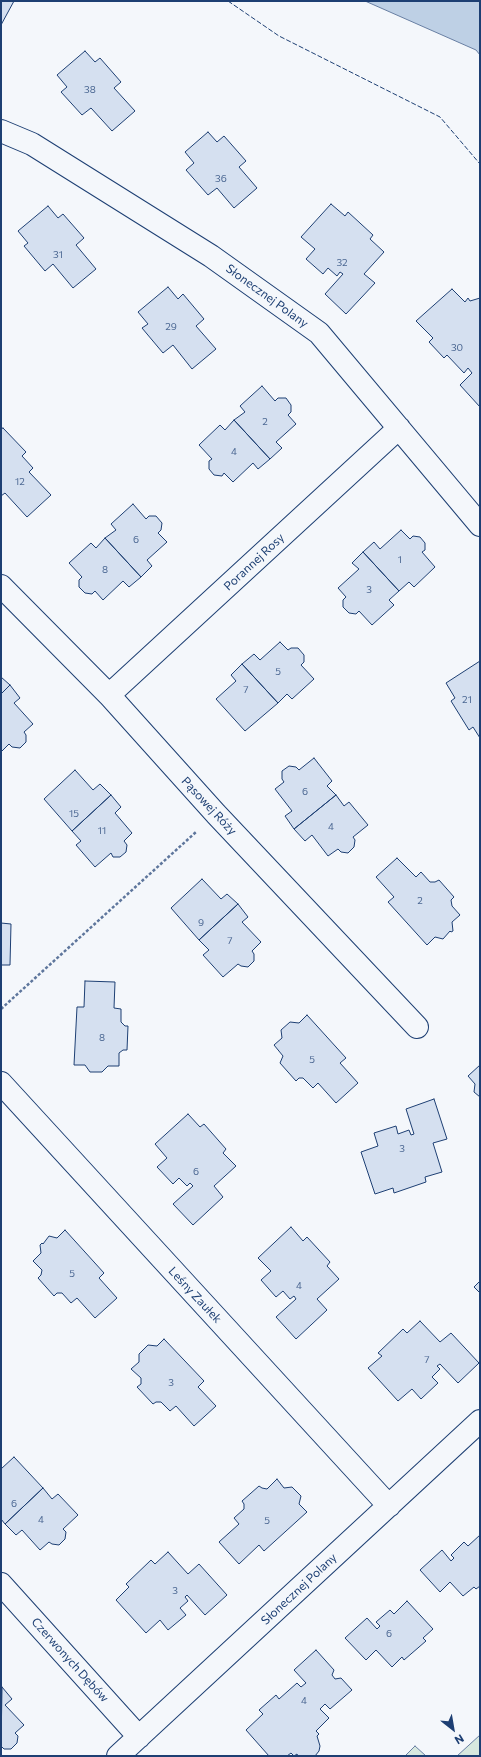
<!DOCTYPE html>
<meta charset="utf-8">
<style>
body{margin:0}
#map{position:relative;width:481px;height:1757px;overflow:hidden;background:#f4f7fb;font-family:Commissioner,sans-serif}
canvas{display:block}
.frame{position:absolute;inset:0;border:2px solid #1d3f73;pointer-events:none}
.north{position:absolute;left:433px;top:1709px;width:40px;height:40px;-webkit-text-stroke:3px #f4f7fb;paint-order:stroke;rotate:149deg;font-size:11px;font-weight:700;line-height:16px;text-align:center;color:#1d3f73}
.north::after{content:'';display:block;margin:auto;width:14px;height:18px;background:#1d3f73;clip-path:polygon(50% 0,100% 100%,50% 72%,0 100%)}
</style>
<div id="map">
<canvas width="481" height="1757"></canvas>
<div class="frame"></div>
<div class="north">N</div>
</div>
<script>
const c = document.querySelector('canvas').getContext('2d');
c.lineJoin = 'round';
function fillPath(path, color) {
  c.fillStyle = color;
  c.fill(path, 'evenodd');
}
function toPath(rows) {
  const path = new Path2D();
  for (const r of rows) {
    path.moveTo(r[0], r[1]);
    for (let i = 2; i < r.length; i += 2) path.lineTo(r[i], r[i + 1]);
  }
  return path;
}
function stroke(path, color, width, dash) {
  c.strokeStyle = color;
  c.lineWidth = width;
  c.lineCap = dash ? 'butt' : 'round';
  c.setLineDash(dash || []);
  c.stroke(path);
}
function write(font, color, halo, rows, align = 'center') {
  c.font = font + ' Commissioner,sans-serif';
  c.lineWidth = 3;
  c.setLineDash([]);
  c.textBaseline = 'middle';
  c.strokeStyle = halo;
  c.fillStyle = color;
  for (const [text, x, y, turn = 0] of rows) {
    c.save();
    c.translate(x, y);
    c.rotate((+turn || 0) * Math.PI / 180);
    c.textAlign = isNaN(turn) ? turn : align;
    if (halo) c.strokeText(text, 0, 0);
    c.fillText(text, 0, 0);
    c.restore();
  }
}
const green = toPath([
 [480,1735,480,1756,457,1756,480,1735],
 [415,1746,426,1756,405,1756,415,1746]
]);
fillPath(green, '#d7e8df');
stroke(green, '#687fa3', 1);
const water = toPath([
 [365,1,480,1,480,55,476,50,365,1]
]);
fillPath(water, '#bed0e5');
stroke(water, '#687fa3', 1);
const building = toPath([
 [1,1,14,1,1,25,1,1],
 [85,51,95,62,100,58,121,82,114,88,135,111,112,131,91,108,82,115,61,92,67,87,57,75,85,51],
 [208,132,217,142,224,136,246,161,239,167,257,188,234,208,217,188,208,195,186,170,194,163,185,152,208,132],
 [331,204,345,216,348,212,373,235,370,239,384,252,364,274,375,283,346,314,325,294,343,274,340,272,337,276,328,268,323,274,306,259,315,249,301,237,331,204],
 [48,206,58,218,63,214,84,238,76,245,96,269,73,288,53,264,45,271,24,246,28,243,18,231,48,206],
 [168,287,178,299,183,294,204,319,196,326,216,349,192,369,173,345,163,353,142,328,148,324,138,312,168,287],
 [452,289,465,302,468,298,470,301,480,298,480,407,460,385,472,373,468,368,464,373,447,355,444,358,429,342,433,338,416,321,452,289],
 [262,386,275,401,278,398,286,398,291,405,291,412,288,415,296,424,276,442,282,448,270,459,234,420,245,412,240,406,262,386],
 [234,420,270,459,258,469,253,463,233,482,224,473,222,476,214,475,209,469,209,461,212,459,199,445,220,425,225,430,234,420],
 [3,428,26,452,22,456,33,468,29,472,51,495,27,517,5,493,1,496,1,429,3,428],
 [133,504,146,519,149,516,156,516,162,523,161,530,158,533,167,542,147,560,152,566,141,577,105,538,116,530,111,524,133,504],
 [401,530,410,539,413,536,420,537,425,543,425,550,422,552,435,567,414,587,409,582,399,591,363,552,374,542,380,549,401,530],
 [105,538,141,577,129,587,123,581,103,600,95,591,92,594,85,593,79,587,79,580,82,577,69,563,91,543,96,548,105,538],
 [363,552,399,591,389,600,394,605,372,625,359,611,356,614,349,613,343,607,343,600,346,597,338,588,359,569,352,563,363,552],
 [280,642,288,650,291,648,298,648,304,655,304,662,301,665,314,679,292,699,287,694,278,703,242,664,254,654,260,660,280,642],
 [480,661,480,738,473,727,469,730,451,701,455,698,446,683,480,661],
 [242,664,278,703,245,731,216,699,236,681,231,675,242,664],
 [1,677,10,685,1,694,1,677],
 [10,685,20,698,14,703,33,724,24,732,26,735,26,742,20,748,12,747,9,744,1,752,1,694,10,685],
 [314,758,332,781,327,786,336,795,294,829,285,816,292,811,275,789,284,782,282,779,282,771,289,766,296,767,299,770,314,758],
 [75,770,93,790,100,784,111,795,72,831,44,799,75,770],
 [111,795,121,807,115,813,132,833,124,841,127,845,126,852,120,857,113,857,111,853,95,867,76,845,81,841,72,831,111,795],
 [336,795,344,806,349,802,368,825,353,837,355,840,354,847,348,853,341,852,338,849,328,856,312,835,305,841,294,829,336,795],
 [397,858,416,877,421,872,430,882,435,882,439,880,454,897,451,900,452,906,460,915,452,922,453,931,451,932,450,931,443,939,435,937,427,945,388,902,394,897,376,877,397,858],
 [202,879,221,899,227,894,238,904,199,940,171,908,202,879],
 [238,904,248,917,242,922,261,942,252,951,254,954,254,961,248,967,241,966,238,964,223,977,203,955,209,950,199,940,238,904],
 [1,923,11,924,10,965,1,965,1,923],
 [85,981,115,982,114,1008,121,1009,121,1022,125,1026,128,1026,127,1050,123,1050,119,1053,119,1066,108,1066,102,1072,90,1072,85,1065,74,1065,77,1007,84,1007,85,981],
 [307,1015,346,1058,340,1063,358,1083,336,1103,318,1083,313,1088,303,1078,299,1078,296,1081,280,1063,283,1056,274,1045,282,1038,281,1030,290,1022,299,1023,307,1015],
 [480,1065,480,1097,474,1092,475,1084,468,1076,480,1065],
 [434,1099,447,1139,433,1143,442,1172,425,1177,426,1182,394,1193,393,1188,375,1194,361,1152,378,1146,374,1133,396,1126,398,1134,409,1130,411,1135,414,1134,406,1109,434,1099],
 [188,1114,200,1127,204,1124,226,1149,223,1153,236,1166,214,1186,223,1197,193,1225,173,1204,193,1186,190,1183,187,1186,179,1178,173,1184,157,1167,167,1158,155,1144,188,1114],
 [291,1227,303,1241,307,1237,330,1262,327,1266,339,1279,317,1299,327,1310,296,1339,276,1317,296,1299,294,1296,290,1299,283,1291,276,1297,261,1280,271,1271,258,1258,291,1227],
 [65,1230,104,1273,99,1278,117,1298,95,1318,77,1298,71,1303,62,1293,57,1293,54,1296,38,1278,41,1275,42,1270,33,1261,41,1253,40,1245,42,1243,43,1244,49,1236,57,1238,65,1230],
 [480,1281,480,1293,474,1287,480,1281],
 [420,1321,440,1342,451,1333,479,1363,458,1383,440,1364,437,1366,440,1369,432,1377,438,1383,421,1399,412,1389,398,1401,368,1368,382,1356,378,1353,403,1329,407,1333,420,1321],
 [164,1339,204,1381,198,1387,216,1406,194,1426,176,1406,170,1411,161,1402,156,1402,153,1404,137,1387,141,1384,141,1378,131,1369,139,1362,139,1354,148,1345,157,1346,164,1339],
 [14,1457,43,1488,5,1524,1,1519,1,1469,14,1457],
 [277,1479,284,1488,292,1487,301,1496,299,1504,307,1512,264,1551,259,1545,239,1564,219,1542,239,1524,234,1518,244,1509,244,1504,242,1501,259,1486,262,1488,267,1489,277,1479],
 [43,1488,52,1499,58,1494,78,1515,63,1529,66,1532,65,1539,59,1545,52,1544,49,1542,40,1550,22,1530,16,1535,5,1524,43,1488],
 [480,1535,480,1586,476,1589,474,1587,463,1596,450,1582,440,1592,420,1570,442,1550,451,1561,454,1558,451,1555,464,1542,468,1546,480,1535],
 [168,1552,188,1574,199,1564,227,1595,205,1615,187,1595,185,1597,188,1601,180,1608,186,1615,168,1630,160,1620,146,1633,116,1600,129,1587,126,1584,151,1560,155,1564,168,1552],
 [407,1601,433,1629,423,1638,426,1641,404,1660,402,1657,392,1667,376,1650,366,1660,345,1638,367,1618,377,1629,380,1626,376,1622,390,1610,394,1614,407,1601],
 [316,1650,334,1670,332,1675,335,1679,341,1678,352,1690,330,1709,325,1704,320,1709,329,1718,316,1731,319,1734,317,1736,320,1746,319,1751,315,1756,298,1756,297,1754,294,1756,291,1753,287,1756,269,1756,246,1730,263,1714,259,1710,276,1695,279,1699,297,1683,301,1687,306,1683,294,1670,316,1650],
 [2,1687,12,1699,5,1705,24,1725,15,1733,18,1736,17,1743,11,1749,4,1749,1,1746,2,1687]
]);
fillPath(building, '#d5e0f0');
stroke(building, '#1d3f73', 1);
const minor = toPath([
 [1,131,32,144,211,256,319,333,480,525],
 [1,586,109,695,216,814,417,1027],
 [109,695,399,428],
 [1,1083,389,1506],
 [1,1584,139,1737],
 [118,1756,480,1421]
]);
stroke(minor, '#1d3f73', 24);
stroke(toPath([
 [1,1009,196,832]
]), '#5e769c', 2.5, [3, 2]);
stroke(minor, '#f4f7fb', 22);
stroke(toPath([
 [228,1,279,36,440,117,480,164]
]), '#1d3f73', 1, [5, 2]);
write('10px', '#4b6792', null, [
 ["38",90,90],
 ["36",221,179],
 ["31",58,255],
 ["32",342,263],
 ["29",171,327],
 ["30",457,348],
 ["2",265,422],
 ["4",234,452],
 ["12",20,482],
 ["6",136,540],
 ["1",400,560],
 ["8",105,570],
 ["3",369,590],
 ["5",278,672],
 ["7",246,690],
 ["21",467,700],
 ["6",305,792],
 ["15",74,814],
 ["4",331,827],
 ["11",102,831],
 ["2",420,901],
 ["9",201,923],
 ["7",230,941],
 ["8",102,1038],
 ["5",312,1060],
 ["3",402,1149],
 ["6",196,1172],
 ["5",72,1274],
 ["4",299,1286],
 ["7",427,1360],
 ["3",171,1383],
 ["6",14,1504],
 ["4",41,1520],
 ["5",267,1521],
 ["3",175,1591],
 ["6",389,1634],
 ["4",304,1701]
]);
write('12px', '#1d3f73', '#f4f7fb', [
 ["Słonecznej Polany",267,296,36],
 ["Porannej Rosy",254,562,-43],
 ["Pąsowej Róży",209,806,47],
 ["Leśny Zaułek",195,1295,47],
 ["Słonecznej Polany",299,1589,-43],
 ["Czerwonych Dębów",70,1660,48]
]);
</script>
